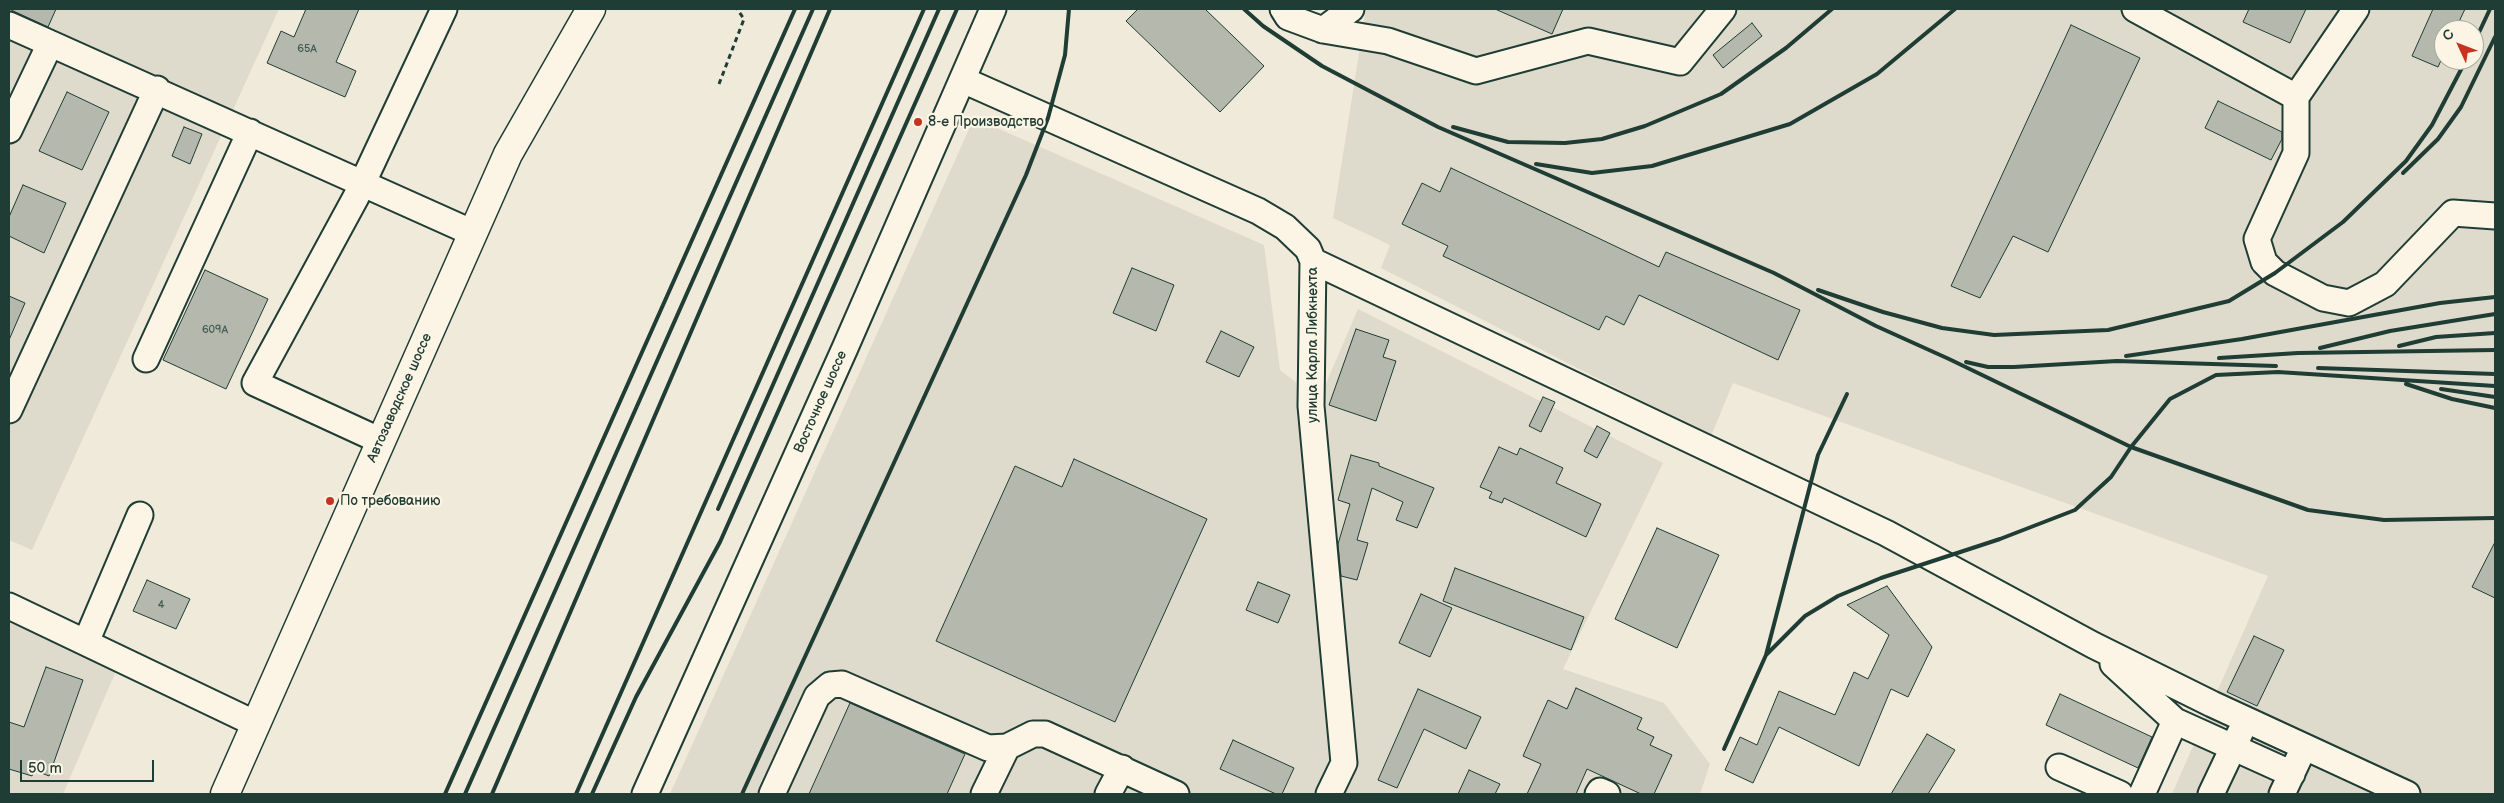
<!DOCTYPE html>
<meta charset="utf-8">
<style>
body{margin:0}
#map{position:relative;width:2504px;height:803px;overflow:hidden;background:#efeada;font-family:"Balsamiq Sans",sans-serif}
canvas{display:block}
.frame{position:absolute;inset:0;border:10px solid #1f3d34;pointer-events:none}
.north{position:absolute;left:2434px;top:20px;width:50px;height:50px;box-sizing:border-box;background:#fcf5e5;border:1px solid #a4ab9e;border-radius:50%;rotate:313deg;font-size:14px;font-weight:700;line-height:20px;text-align:center;color:#1f3d34}
.north::after{content:'';display:block;margin:auto;width:18px;height:22px;background:#c8321e;clip-path:polygon(50% 0,100% 100%,50% 72%,0 100%)}
.scale{position:absolute;left:20px;top:760px;width:134px;height:22px;box-sizing:border-box;border:2px solid #1f3d34;border-top:0;padding-left:6px;font-size:15px;line-height:18px;white-space:nowrap;color:#1f3d34;-webkit-text-stroke:4px #fcf5e5;paint-order:stroke}
</style>
<div id="map">
<canvas width="2504" height="803"></canvas>
<div class="frame"></div>
<div class="north">С</div>
<div class="scale">50 m</div>
</div>
<script>
const c = document.querySelector('canvas').getContext('2d');
c.lineJoin = 'round';
function fillPath(path, color) {
  c.fillStyle = color;
  c.fill(path, 'evenodd');
}
function toPath(rows) {
  const path = new Path2D();
  for (const r of rows) {
    path.moveTo(r[0], r[1]);
    for (let i = 2; i < r.length; i += 2) path.lineTo(r[i], r[i + 1]);
  }
  return path;
}
function stroke(path, color, width, dash) {
  c.strokeStyle = color;
  c.lineWidth = width;
  c.lineCap = dash ? 'butt' : 'round';
  c.setLineDash(dash || []);
  c.stroke(path);
}
function write(font, color, halo, rows, align = 'center') {
  c.font = font + ' "Balsamiq Sans",sans-serif';
  c.lineWidth = 4.5;
  c.setLineDash([]);
  c.textBaseline = 'middle';
  c.strokeStyle = halo;
  c.fillStyle = color;
  for (const [text, x, y, turn = 0] of rows) {
    c.save();
    c.translate(x, y);
    c.rotate((+turn || 0) * Math.PI / 180);
    c.textAlign = isNaN(turn) ? turn : align;
    if (halo) c.strokeText(text, 0, 0);
    c.fillText(text, 0, 0);
    c.restore();
  }
}
fillPath(toPath([
 [9,9,279,9,32,550,9,540],
 [1366,9,2495,9,2495,794,2172,794,2268,576,1733,383,1711,436,1381,268,1390,245,1333,218],
 [2444,30,2474,30,2474,60,2444,60],
 [974,118,1264,245,1280,370,1319,400,1358,309,1663,463,1563,669,1664,703,1710,764,1700,794,670,794],
 [9,622,116,671,63,794,9,794]
]), '#dedbcc');
const building = toPath([
 [9,9,56,9,48,27,9,9],
 [306,9,359,9,336,62,356,71,345,97,267,63,281,31,294,37,306,9],
 [1138,9,1205,9,1264,66,1220,112,1126,21,1138,9],
 [1495,9,1563,9,1552,34,1495,9],
 [2249,9,2306,9,2290,43,2243,22,2249,9],
 [2433,9,2465,9,2455,30,2444,30,2444,54,2438,67,2412,56,2433,9],
 [1752,23,1762,36,1723,68,1713,55,1752,23],
 [2071,25,2140,58,2048,252,2013,236,1980,298,1951,286,2071,25],
 [67,92,109,112,82,170,39,151,67,92],
 [2218,101,2282,132,2282,139,2271,160,2205,128,2218,101],
 [184,127,202,134,190,164,172,156,184,127],
 [1451,168,1659,267,1666,252,1800,310,1778,360,1639,295,1624,325,1606,316,1599,330,1443,256,1448,246,1402,224,1422,183,1440,192,1451,168],
 [23,185,66,203,44,253,9,236,9,217,23,185],
 [1132,268,1174,285,1156,331,1113,313,1132,268],
 [205,270,268,299,226,389,163,360,205,270],
 [9,296,25,303,9,340,9,296],
 [1356,329,1389,340,1383,357,1396,361,1376,421,1329,405,1356,329],
 [1221,331,1254,347,1239,377,1206,362,1221,331],
 [1543,397,1555,402,1541,432,1529,426,1543,397],
 [1597,426,1610,433,1597,458,1584,451,1597,426],
 [1499,447,1517,455,1520,448,1563,468,1556,483,1601,504,1586,537,1504,498,1502,503,1489,498,1492,492,1480,487,1499,447],
 [1351,455,1379,463,1379,466,1434,488,1417,528,1396,520,1403,502,1372,488,1357,540,1368,543,1357,580,1341,576,1338,544,1350,504,1338,500,1351,455],
 [1074,459,1207,519,1115,722,936,641,1015,466,1062,487,1074,459],
 [1657,528,1719,555,1677,648,1615,619,1657,528],
 [2495,542,2495,598,2472,587,2495,542],
 [1455,568,1584,617,1571,650,1443,601,1455,568],
 [147,580,190,599,176,629,133,611,147,580],
 [1258,582,1290,595,1278,623,1246,610,1258,582],
 [1887,586,1932,647,1908,697,1891,689,1859,766,1779,727,1753,783,1725,770,1740,737,1757,745,1779,691,1835,715,1854,672,1868,679,1889,635,1847,605,1887,586],
 [1421,594,1452,608,1430,657,1399,643,1421,594],
 [2254,636,2284,650,2257,706,2227,692,2254,636],
 [46,667,83,680,49,776,34,770,32,776,9,769,9,722,24,727,46,667],
 [1576,688,1642,718,1637,729,1654,737,1650,745,1672,755,1654,794,1641,794,1587,769,1576,794,1527,794,1541,764,1523,756,1548,700,1567,709,1576,688],
 [1418,689,1481,717,1466,749,1424,729,1397,788,1378,780,1418,689],
 [2060,694,2152,737,2138,768,2046,725,2060,694],
 [850,703,965,754,947,794,809,794,850,703],
 [1927,734,1955,750,1928,794,1891,794,1927,734],
 [1233,740,1294,768,1282,794,1276,794,1220,769,1233,740],
 [1469,770,1500,784,1495,794,1458,794,1469,770]
]);
fillPath(building, '#b5b9ad');
stroke(building, '#1f3d34', 1);
const minor = toPath([
 [1283,9,1288,17,1323,30,1351,9],
 [2135,9,2296,97,2356,9],
 [9,25,473,233],
 [1323,30,1388,41,1476,71,1588,41,1680,62,1723,9],
 [963,80,1258,211,1285,227,1308,249,1313,261,1311,406,1344,763,1329,794],
 [2296,97,2296,153,2257,239,2264,262,2275,273,2323,298,2349,303,2385,284,2453,213,2495,216],
 [9,130,50,44],
 [1313,261,1886,533,2093,645,2212,704,2407,794],
 [146,359,250,132],
 [9,410,157,89],
 [381,441,255,383,356,197,444,9],
 [9,606,256,724],
 [86,642,140,515],
 [2113,664,2175,721,2292,774],
 [2059,767,2120,794],
 [645,794,845,348,993,9],
 [772,794,817,696,830,685,842,684,988,748,1007,747,1033,734,1045,734,1176,794],
 [984,794,1007,747],
 [1108,794,1122,768],
 [1598,794,1600,791,1607,794],
 [2142,794,2175,721],
 [2211,794,2240,733],
 [2282,794,2299,758]
]);
const major = toPath([
 [225,794,508,154,591,9]
]);
stroke(minor, '#1f3d34', 29);
stroke(major, '#1f3d34', 31);
stroke(toPath([
 [719,84,744,19,737,9]
]), '#1f3d34', 3, [5, 4]);
stroke(minor, '#fcf5e5', 25);
stroke(major, '#fcf5e5', 28);
stroke(toPath([
 [1244,9,1263,26,1322,66,1438,127,1774,273,1876,326,1949,359,2131,447,2308,510,2384,520,2495,518],
 [2474,43,2490,9],
 [1453,127,1508,142,1565,143,1602,139,1645,126,1721,94,1786,48,1832,9],
 [1536,164,1592,173,1652,166,1790,124,1877,74,1955,9],
 [2403,173,2438,139,2461,107,2495,37],
 [1818,290,1883,312,1942,328,1994,335,2108,330,2229,301,2275,273,2343,222,2406,161,2432,125,2466,60],
 [2399,346,2436,337,2495,333],
 [2320,348,2390,331,2495,314],
 [2126,356,2242,339,2440,303,2495,297],
 [2219,358,2298,353,2495,350],
 [1966,362,1988,367,2014,367,2117,361,2276,366],
 [2318,368,2495,374],
 [2406,384,2452,399,2495,408],
 [2441,389,2495,397],
 [718,509,939,9],
 [1766,655,1805,616,1838,596,1881,578,2000,539,2075,510,2111,477,2131,447,2170,399,2216,375,2278,372,2495,386],
 [1724,749,1766,655,1818,455,1847,394],
 [445,794,795,9],
 [465,794,813,9],
 [492,794,830,9],
 [576,794,924,9],
 [592,794,636,697,720,542,957,9],
 [742,794,1026,175,1048,118,1065,55,1069,9]
]), '#1f3d34', 4);
for (const [x, y, r, color] of [
 [918,122,5,"#c8321e"],
 [330,501,5,"#c8321e"]
]) {
  const dot = new Path2D();
  dot.arc(x, y, r, 0, 2 * Math.PI);
  c.fillStyle = color;
  c.fill(dot);
  stroke(dot, '#fcf5e5', 2);
}
write('11px', '#445c52', null, [
 ["65А",307,49],
 ["609А",215,330],
 ["4",161,605]
]);
write('14px', '#1f3d34', '#fcf5e5', [
 ["8-е Производство",928,122],
 ["По требованию",340,501]
], 'left');
write('14px', '#1f3d34', '#fcf5e5', [
 ["улица Карла Либкнехта",1313,345,-90],
 ["Автозаводское шоссе",400,398,-66],
 ["Восточное шоссе",821,402,-66]
]);
</script>
